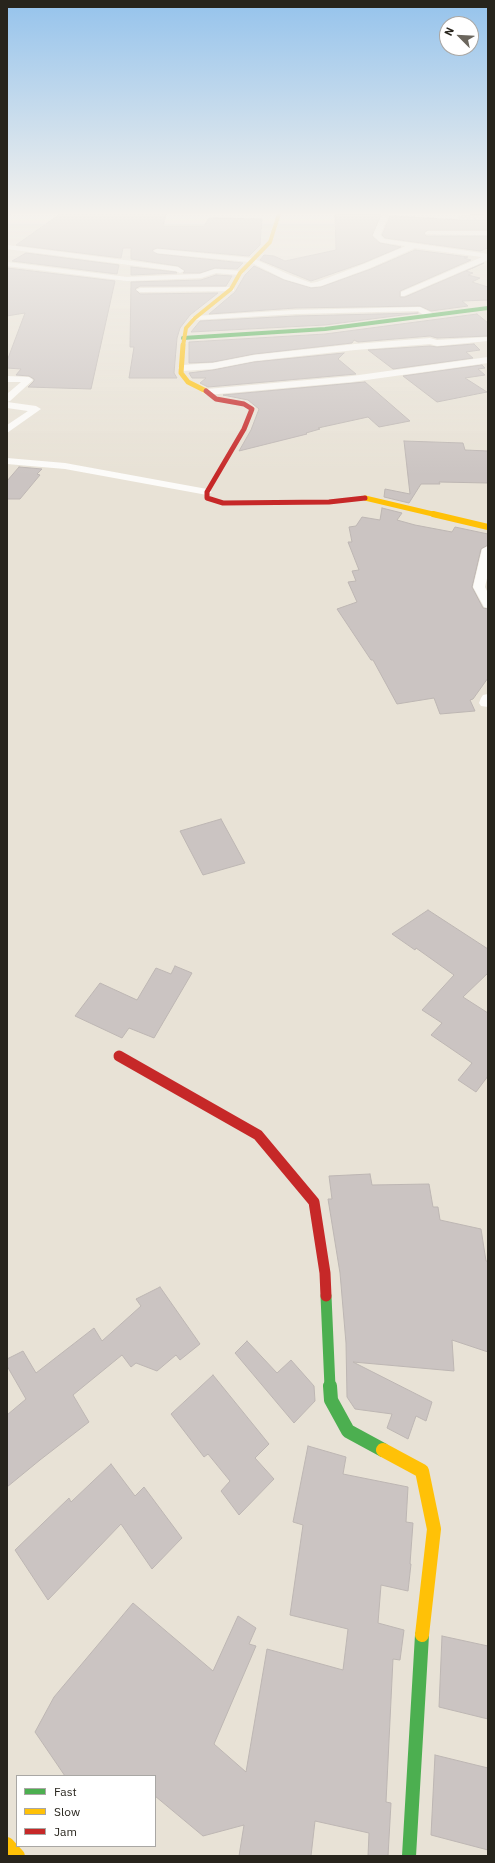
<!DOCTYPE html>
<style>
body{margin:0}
#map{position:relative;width:495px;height:1863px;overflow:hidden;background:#e8e2d6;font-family:"IBM Plex Sans",sans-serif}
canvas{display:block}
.frame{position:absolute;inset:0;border:8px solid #27241c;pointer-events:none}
.legend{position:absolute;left:16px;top:1775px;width:140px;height:72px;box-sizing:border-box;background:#fff;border:1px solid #a9a7a4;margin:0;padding:5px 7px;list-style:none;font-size:12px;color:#27241c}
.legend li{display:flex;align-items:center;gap:8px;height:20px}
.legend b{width:20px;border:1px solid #a9a7a4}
.north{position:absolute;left:439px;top:16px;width:40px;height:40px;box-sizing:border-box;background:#fff;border:1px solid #a9a7a4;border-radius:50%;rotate:294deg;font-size:11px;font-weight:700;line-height:16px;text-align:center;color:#27241c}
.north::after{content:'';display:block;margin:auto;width:14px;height:18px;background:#6b665d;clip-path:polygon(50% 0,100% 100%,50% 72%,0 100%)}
</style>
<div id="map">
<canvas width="495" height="1863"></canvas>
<div class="frame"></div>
<ul class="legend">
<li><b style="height:5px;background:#4caf50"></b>Fast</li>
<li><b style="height:5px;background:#ffc107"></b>Slow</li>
<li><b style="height:5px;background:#c62828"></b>Jam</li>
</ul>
<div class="north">N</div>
</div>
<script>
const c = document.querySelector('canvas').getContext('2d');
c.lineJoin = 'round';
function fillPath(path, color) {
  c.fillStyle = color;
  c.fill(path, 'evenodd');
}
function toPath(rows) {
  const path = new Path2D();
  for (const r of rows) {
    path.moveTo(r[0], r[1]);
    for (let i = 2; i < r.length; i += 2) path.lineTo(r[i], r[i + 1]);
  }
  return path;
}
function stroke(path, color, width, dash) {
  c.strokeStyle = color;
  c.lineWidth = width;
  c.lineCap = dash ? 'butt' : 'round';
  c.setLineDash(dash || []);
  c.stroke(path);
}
const building = toPath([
 [60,214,166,214,163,226,204,226,209,218,262,219,260,245,249,256,157,248,152,250,157,254,243,263,237,269,215,268,200,273,183,273,185,271,178,266,131,259,131,248,123,248,121,258,16,245,60,214],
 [338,214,381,215,372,236,380,243,401,247,363,263,311,281,260,260,264,255,274,256,285,261,336,250,335,215,338,214],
 [390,216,461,220,488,220,488,230,428,230,424,233,426,236,488,236,488,248,480,251,385,238,382,235,390,216],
 [415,250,468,257,464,258,471,260,400,291,400,297,405,297,484,263,466,271,473,273,468,275,480,278,472,282,488,287,488,300,462,301,468,306,431,311,420,306,295,308,209,314,235,292,245,275,254,266,284,280,311,288,321,287,371,269,415,250],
 [26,253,119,265,117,274,12,261,26,253],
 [131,267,176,272,177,273,131,275,131,267],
 [7,268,115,281,91,389,28,387,34,381,34,379,29,376,16,375,21,369,7,368,7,361,25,313,7,316,7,268],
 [216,275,232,276,226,286,140,286,135,289,140,294,218,293,190,315,180,328,177,338,174,373,177,378,129,378,134,347,130,347,131,282,201,280,216,275],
 [418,313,325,325,191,332,200,321,295,316,418,313],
 [477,314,488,323,488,336,437,338,430,336,358,342,354,340,352,343,254,354,213,362,189,363,189,342,325,334,477,314],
 [474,344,480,350,466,352,473,358,393,369,368,350,430,346,437,347,474,344],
 [344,353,338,359,356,374,208,387,200,383,206,378,192,378,189,373,213,370,254,362,344,353],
 [482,365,485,368,478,369,485,375,465,378,487,392,437,402,403,376,482,365],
 [365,382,410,421,379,427,368,417,318,428,320,429,306,433,307,434,239,451,251,430,259,409,248,400,223,395,365,382],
 [404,441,463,443,465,450,488,451,488,483,439,482,440,484,421,484,409,503,384,497,385,489,410,494,404,441],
 [19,467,42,469,37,474,40,475,20,499,7,499,7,481,19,467],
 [382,508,402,513,397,520,415,525,452,532,455,527,488,534,488,545,481,549,472,587,483,608,488,609,488,678,473,699,470,700,475,711,440,714,434,698,397,704,373,660,371,660,337,609,357,602,348,582,356,581,352,571,359,570,348,542,352,542,349,527,356,526,362,517,380,520,382,508],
 [221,819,245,863,203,875,180,831,221,819],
 [428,910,488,949,488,973,463,997,488,1013,488,1076,476,1092,458,1080,472,1063,431,1035,442,1023,422,1010,454,975,416,948,415,950,392,934,428,910],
 [175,966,192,973,154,1038,129,1028,122,1038,75,1016,100,983,137,1000,156,968,171,974,175,966],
 [370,1174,372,1185,429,1184,433,1207,438,1207,440,1220,481,1229,486,1261,488,1261,488,1352,452,1340,454,1371,353,1362,432,1402,426,1421,416,1416,408,1439,387,1428,392,1414,355,1409,347,1397,346,1343,340,1273,328,1199,332,1199,329,1176,370,1174],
 [160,1287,200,1344,180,1360,176,1355,157,1371,136,1363,131,1367,122,1355,73,1395,89,1422,40,1460,7,1487,7,1415,26,1399,7,1366,7,1359,23,1351,36,1373,94,1328,102,1341,141,1306,136,1299,160,1287],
 [247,1341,277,1373,291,1360,314,1386,315,1401,294,1423,235,1353,247,1341],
 [213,1375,269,1444,255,1458,274,1479,239,1515,221,1491,230,1481,208,1454,204,1457,171,1414,213,1375],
 [308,1446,346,1457,343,1474,408,1487,406,1522,413,1523,410,1564,411,1564,408,1591,381,1585,378,1623,404,1630,400,1660,393,1659,386,1802,391,1803,388,1856,368,1856,369,1833,315,1821,311,1856,239,1856,244,1825,203,1836,155,1796,155,1776,65,1776,35,1732,54,1697,133,1603,213,1671,238,1616,256,1628,249,1644,256,1646,214,1744,246,1772,267,1649,343,1670,348,1629,290,1615,303,1525,293,1522,308,1446],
 [111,1464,135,1496,144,1487,182,1538,152,1569,121,1524,48,1600,15,1550,69,1498,71,1502,111,1464],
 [442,1636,488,1646,488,1719,439,1707,442,1636],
 [435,1755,488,1768,488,1850,431,1835,435,1755]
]);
fillPath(building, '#cbc4c2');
stroke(building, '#bdb6b3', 1);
fillPath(toPath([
 [7,214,11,214,7,217,7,214],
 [383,214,389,214,380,235,384,239,488,254,488,260,404,296,401,296,401,292,482,257,415,248,370,268,321,286,311,287,284,279,250,262,157,253,153,251,157,249,252,258,290,275,311,283,317,282,364,264,406,246,380,242,373,235,383,214],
 [488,214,488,218,461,219,458,217,461,215,488,214],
 [428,231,488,231,488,235,426,234,425,233,428,231],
 [7,245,178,267,184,271,180,273,176,271,7,249,7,245],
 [7,262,127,277,200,274,215,269,240,271,244,273,240,275,216,273,201,278,127,281,7,266,7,262],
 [231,287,234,287,234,291,140,292,136,290,140,288,231,287],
 [420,307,432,313,432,317,426,317,418,311,295,314,195,320,191,318,195,316,295,310,420,307],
 [488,337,488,341,437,346,430,344,355,350,254,361,213,369,182,371,178,368,182,365,213,363,254,355,355,344,430,338,437,340,488,337],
 [488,357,488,363,352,382,207,395,202,392,207,389,352,376,488,357],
 [7,376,29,377,33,380,10,401,7,402,7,394,21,382,7,382,7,376],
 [7,402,36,406,41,409,7,433,7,425,28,411,7,408,7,402],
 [7,458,65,463,207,489,212,492,207,495,65,469,7,464,7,458],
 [488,546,488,574,485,587,488,593,488,608,484,607,473,587,482,549,488,546],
 [488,694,488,707,481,706,479,703,481,698,483,695,488,694]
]), '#fcfbf9');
stroke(toPath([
 [183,338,325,329,488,308]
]), '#4caf50', 4);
stroke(toPath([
 [326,1296,330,1387]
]), '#4caf50', 11);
stroke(toPath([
 [330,1386,331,1400,348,1431,383,1450],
 [409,1856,422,1635]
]), '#4caf50', 14);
stroke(toPath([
 [183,346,186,328,195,318,231,289,240,273,270,242,279,214]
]), '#ffc107', 4);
stroke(toPath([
 [183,345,181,373,188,382,206,391],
 [365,498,437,515]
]), '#ffc107', 5);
stroke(toPath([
 [433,514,488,527]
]), '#ffc107', 6);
stroke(toPath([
 [383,1450,422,1471,434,1529,422,1635],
 [7,1844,18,1856]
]), '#ffc107', 14);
stroke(toPath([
 [206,391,216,399,244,404,252,409,244,429,207,492,207,498,223,503,329,502,365,498]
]), '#c62828', 5);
stroke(toPath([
 [119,1056,258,1135,314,1202,325,1273,326,1296]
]), '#c62828', 11);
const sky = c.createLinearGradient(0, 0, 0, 475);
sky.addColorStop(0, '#95c3ec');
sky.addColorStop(0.45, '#f5f2ed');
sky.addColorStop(1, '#f5f2ed00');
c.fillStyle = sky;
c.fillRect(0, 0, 495, 475);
</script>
